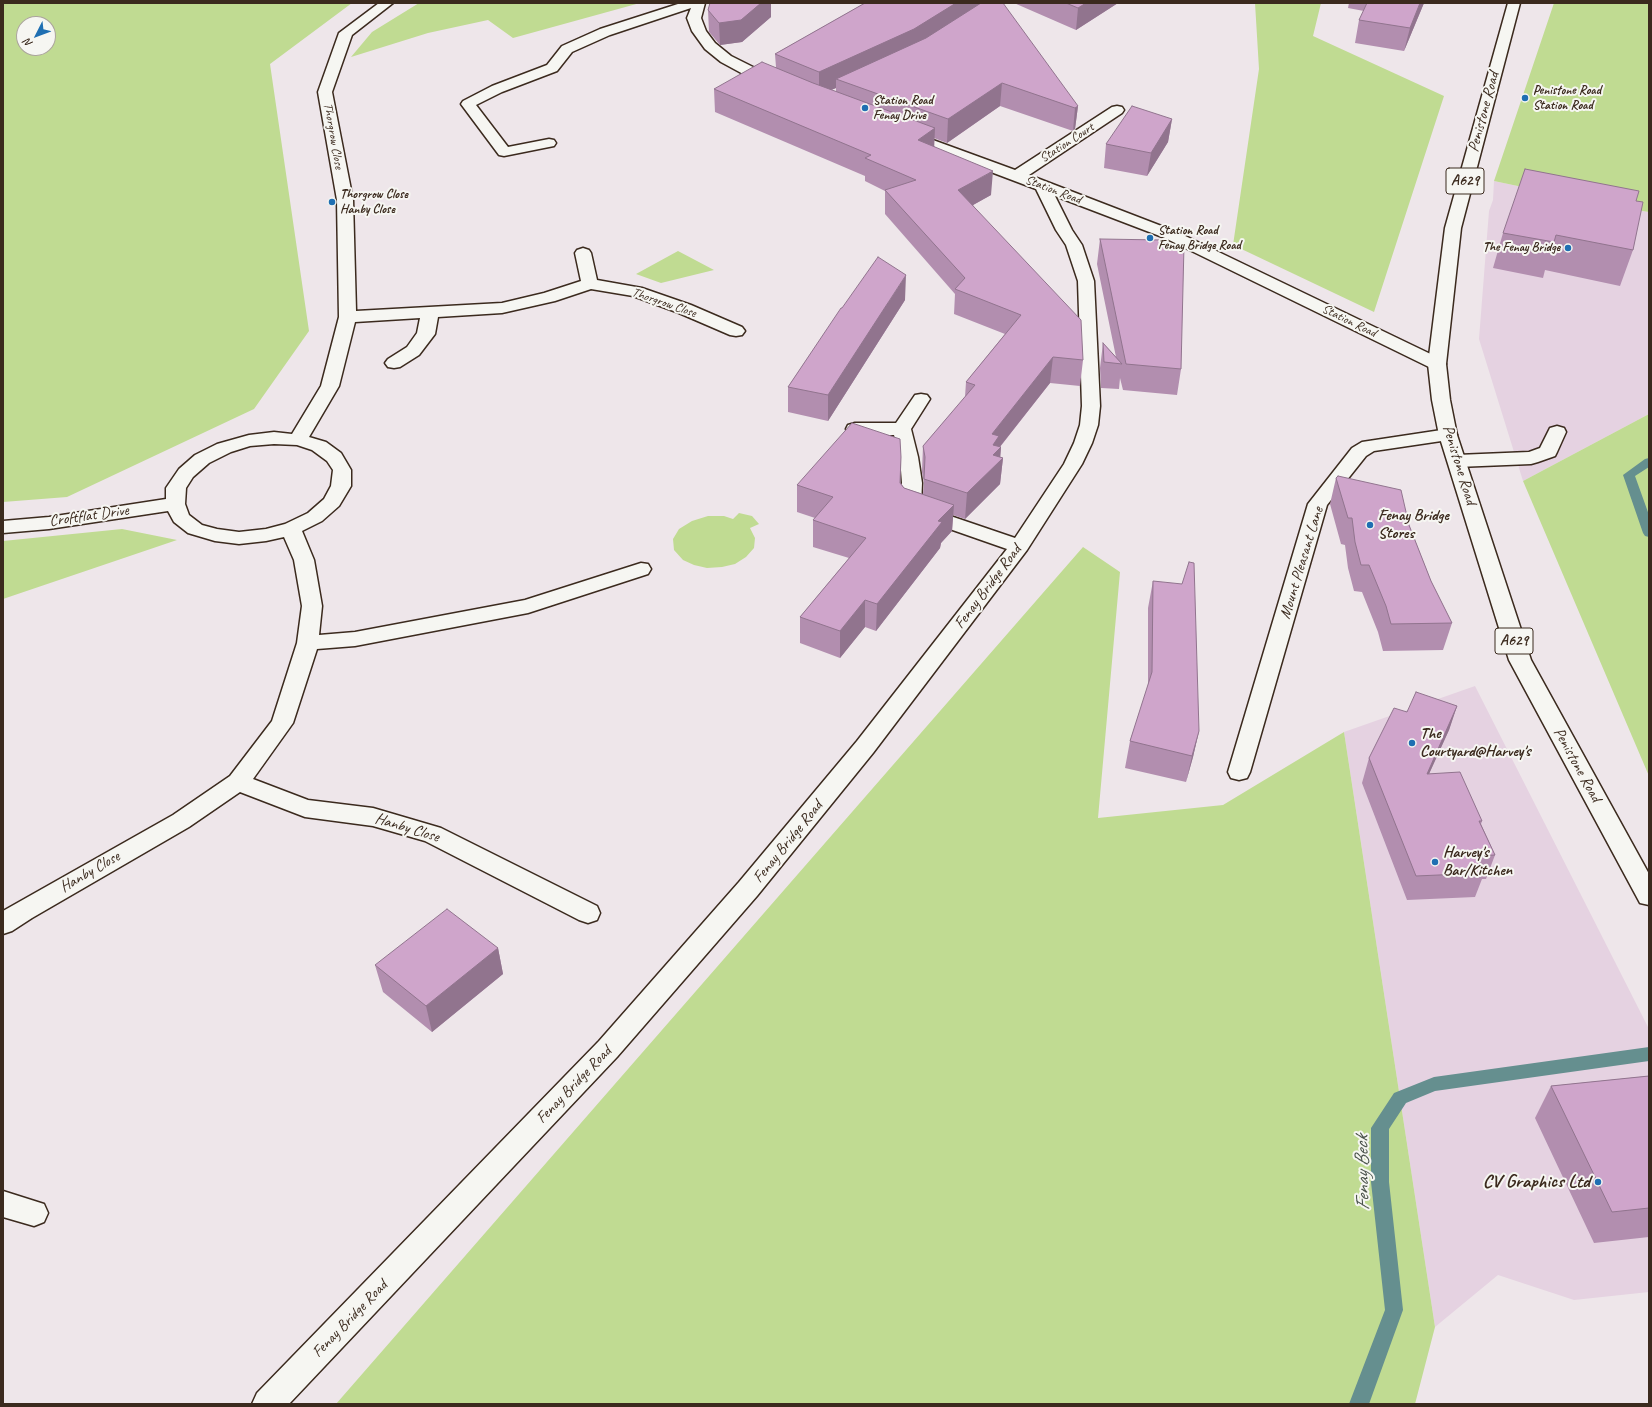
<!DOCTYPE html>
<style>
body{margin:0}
#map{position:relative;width:1652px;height:1407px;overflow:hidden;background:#eee6ea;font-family:Caveat,sans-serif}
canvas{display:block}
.frame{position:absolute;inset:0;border:4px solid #3b2a1e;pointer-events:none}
.north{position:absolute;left:16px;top:16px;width:40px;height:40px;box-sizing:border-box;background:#f6f6f2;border:1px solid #aba49d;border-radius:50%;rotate:228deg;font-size:11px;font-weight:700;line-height:16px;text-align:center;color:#3b2a1e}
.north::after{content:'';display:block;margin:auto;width:14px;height:18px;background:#1f6fb2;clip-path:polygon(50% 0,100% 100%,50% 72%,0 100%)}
</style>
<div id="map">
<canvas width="1652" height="1407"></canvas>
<div class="frame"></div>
<div class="north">N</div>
</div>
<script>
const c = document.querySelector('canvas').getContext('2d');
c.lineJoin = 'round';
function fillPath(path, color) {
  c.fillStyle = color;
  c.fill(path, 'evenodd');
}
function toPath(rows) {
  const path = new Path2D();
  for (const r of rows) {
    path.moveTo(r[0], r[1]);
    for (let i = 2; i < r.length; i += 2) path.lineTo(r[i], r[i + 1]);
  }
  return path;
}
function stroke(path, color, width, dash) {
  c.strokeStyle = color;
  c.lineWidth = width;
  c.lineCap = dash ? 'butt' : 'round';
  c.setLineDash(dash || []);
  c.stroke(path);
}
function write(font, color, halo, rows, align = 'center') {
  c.font = font + ' Caveat,sans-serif';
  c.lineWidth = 4;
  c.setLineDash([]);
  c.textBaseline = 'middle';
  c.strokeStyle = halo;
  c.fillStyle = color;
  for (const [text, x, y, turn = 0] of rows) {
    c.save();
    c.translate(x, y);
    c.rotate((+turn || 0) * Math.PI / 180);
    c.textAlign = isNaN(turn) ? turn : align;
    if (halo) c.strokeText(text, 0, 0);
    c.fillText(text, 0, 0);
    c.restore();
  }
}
fillPath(toPath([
 [1494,181,1622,208,1649,212,1649,414,1523,481,1479,339,1489,211,1493,200],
 [1475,686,1649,1029,1649,1292,1574,1300,1498,1275,1435,1327,1344,732]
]), '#e5d2e1');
fillPath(toPath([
 [3,3,352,3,270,64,309,331,254,409,67,497,3,502],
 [24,24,48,24,48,48,24,48],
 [419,3,640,3,513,38,488,20,428,33,351,57,372,32],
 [1255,3,1321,3,1313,36,1444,96,1374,312,1233,245,1259,69],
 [1554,3,1649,3,1649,212,1622,208,1494,181],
 [678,251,714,270,661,283,636,274],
 [1649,414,1649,776,1523,481],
 [739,513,752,516,759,524,750,528,755,538,754,548,746,557,735,564,722,567,707,568,694,565,683,560,674,550,673,539,679,529,692,521,708,516,724,516,733,519],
 [122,529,177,540,3,599,3,541],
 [1083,547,1120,572,1098,818,1223,805,1344,732,1435,1327,1415,1404,336,1404]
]), '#c0db92');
fillPath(toPath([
 [1649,458,1649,467,1635,476,1649,515,1649,537,1645,536,1643,533,1623,475,1645,459,1649,458],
 [1649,1047,1649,1061,1435,1091,1406,1103,1389,1129,1389,1182,1403,1310,1369,1404,1349,1404,1385,1310,1371,1182,1371,1128,1394,1093,1434,1077,1649,1047]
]), '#658f8f');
const minor = toPath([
 [379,3,393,3,352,35,332,92,353,200,356,311,502,303,544,293,581,281,575,253,577,250,583,248,589,250,591,253,597,280,642,288,691,305,742,327,745,331,742,335,736,336,730,335,679,313,633,296,591,289,555,301,502,313,438,317,435,334,419,355,400,367,394,368,388,367,385,363,388,359,407,347,417,333,420,318,355,322,339,386,309,437,326,442,341,453,351,470,351,486,339,506,322,521,302,531,314,560,322,606,319,635,355,632,525,600,641,563,648,564,651,569,648,574,528,613,355,646,317,649,293,723,253,779,308,800,373,808,441,828,597,906,600,913,597,920,588,923,579,920,425,841,373,826,305,817,240,792,189,827,32,918,12,931,3,934,3,911,173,815,230,776,272,721,297,643,302,606,294,560,284,537,266,541,239,544,215,541,188,533,174,522,168,511,49,529,3,533,3,521,49,517,166,499,166,488,179,469,195,455,217,444,249,435,274,432,292,434,321,386,339,317,337,200,318,92,339,33,379,3],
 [274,444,297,445,312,450,327,461,333,470,331,486,324,499,308,513,285,524,266,529,239,532,217,529,202,525,189,515,185,504,186,488,193,477,209,463,231,452,250,446,274,444],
 [681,3,705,3,701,18,706,31,715,43,731,56,779,80,781,83,779,86,774,87,769,86,745,75,721,62,705,49,692,31,687,18,691,8,610,35,572,52,557,71,502,92,476,105,508,147,549,139,554,140,556,143,554,146,504,156,499,155,461,104,463,101,492,86,547,65,562,46,600,29,681,3],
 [1117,106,1122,107,1124,110,1122,113,1029,175,1177,232,1443,360,1446,364,1443,368,1437,369,1431,368,1165,238,1055,196,1072,230,1082,245,1094,281,1100,406,1098,425,1092,443,1082,464,1027,550,873,753,757,896,617,1057,289,1404,252,1404,257,1393,599,1041,739,882,857,741,1007,549,904,513,901,509,902,483,900,457,894,435,855,435,848,433,846,429,848,425,855,423,896,423,915,395,921,394,927,395,930,399,911,429,918,457,922,483,921,506,1015,538,1064,464,1074,443,1080,425,1082,406,1078,281,1066,245,1056,230,1036,189,901,138,899,135,901,132,906,131,911,132,1015,170,1112,107,1117,106],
 [1557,426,1564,428,1566,432,1557,452,1555,456,1538,462,1531,464,1457,467,1450,465,1448,461,1450,457,1457,455,1529,452,1540,448,1550,428,1557,426],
 [1448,429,1455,431,1457,435,1455,439,1374,451,1366,456,1327,505,1250,772,1247,778,1239,780,1231,778,1228,772,1308,504,1352,448,1362,442,1448,429],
 [3,1191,44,1204,48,1213,44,1222,34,1226,3,1217,3,1191]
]);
const highway = toPath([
 [1508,3,1520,3,1461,228,1446,364,1450,400,1457,435,1531,660,1649,874,1649,905,1640,903,1509,660,1439,435,1432,400,1428,364,1445,228,1508,3]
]);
stroke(minor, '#3b2a1e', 3);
stroke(highway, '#3b2a1e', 3);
fillPath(minor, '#f6f6f2');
fillPath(highway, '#f6f6f2');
fillPath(toPath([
 [710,3,771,3,771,17,742,42,720,45,709,32,708,10],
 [865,3,1078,106,1075,129,1073,131,1000,106,947,143,934,138,934,146,991,195,973,205,1083,360,1080,386,1050,383,1000,447,1001,447,1000,457,1003,458,1000,484,965,519,953,515,952,531,941,543,940,548,876,631,865,627,840,658,800,643,800,617,849,558,813,547,813,520,815,518,797,512,797,485,901,483,904,488,923,494,924,483,922,472,923,446,965,397,966,382,1005,334,954,314,955,294,885,214,885,191,865,181,865,176,715,112,714,89,776,67,775,54],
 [836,88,836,92,831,90],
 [1014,3,1118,3,1076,30],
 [1349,3,1424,3,1404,51,1355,43,1359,20,1364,11,1348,8],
 [1172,119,1168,142,1147,176,1104,168,1106,144],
 [1636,201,1633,250,1620,286,1545,270,1543,278,1493,268,1503,233],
 [1100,239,1181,369,1177,395,1123,390,1120,378,1119,389,1101,388,1100,368,1103,343,1116,357,1097,264],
 [905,300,828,421,788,412,788,387,842,308],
 [1336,478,1409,525,1431,581,1452,623,1443,650,1383,651,1378,632,1362,592,1354,591,1348,568,1345,545,1341,544,1330,504],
 [1153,581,1199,731,1193,757,1186,782,1125,768,1130,741,1148,686,1148,608],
 [1457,706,1449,730,1429,774,1482,821,1481,824,1495,855,1486,879,1482,879,1475,897,1407,900,1362,783,1369,758,1407,712],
 [498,948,503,974,432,1032,383,992,375,965],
 [1649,1076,1649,1237,1594,1243,1535,1118,1551,1086]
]), '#b28eaf');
fillPath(toPath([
 [761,3,771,3,771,17,742,42,720,45,719,23],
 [956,3,987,3,913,52,836,79,836,88,819,95,819,72],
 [1086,3,1118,3,1076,30,1078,8],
 [1420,3,1424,3,1404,51,1410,28],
 [1002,83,1000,106,947,143,948,119],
 [1078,106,1075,129,1073,131,1075,108],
 [1172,119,1168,142,1147,176,1151,153],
 [935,128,934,152,918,140],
 [993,171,991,195,957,214,958,190],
 [906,275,905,300,828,421,828,395],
 [1053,357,1050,383,998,449,1001,447,1000,461,1003,458,1000,484,965,519,967,493,992,434],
 [954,505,952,531,941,543,940,548,876,631,877,604,938,521],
 [865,600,865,627,840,658,840,631],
 [1457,706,1449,730,1418,798,1427,774],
 [1199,731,1193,757,1186,782,1192,756],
 [498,948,503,974,432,1032,426,1006]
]), '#91748e');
const building = toPath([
 [710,3,761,3,741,20,719,23,708,10,710,3],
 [865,3,956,3,914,29,819,72,775,54,865,3],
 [981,3,1003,3,1078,106,1075,108,1002,83,948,119,836,79,926,38,981,3],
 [1066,3,1086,3,1078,8,1066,3],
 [1367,3,1420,3,1410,28,1359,20,1367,3],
 [762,62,813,83,935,128,918,140,993,171,958,190,1081,320,1083,360,1053,357,992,434,999,436,993,445,1001,447,993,455,1003,458,967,493,924,479,925,457,923,446,975,385,966,382,1021,315,955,289,965,278,885,190,916,180,865,158,871,155,714,89,762,62],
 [1132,106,1172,119,1151,153,1106,144,1132,106],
 [1525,169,1639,191,1636,201,1643,202,1633,250,1556,235,1554,242,1503,233,1525,169],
 [1100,239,1162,240,1163,245,1184,245,1181,369,1126,364,1100,239],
 [878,257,906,275,828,395,788,387,841,308,842,308,878,257],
 [1103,343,1122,364,1104,362,1103,343],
 [852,423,900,439,901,457,900,483,904,488,954,505,938,521,942,522,877,604,865,600,840,631,800,617,866,538,813,520,833,497,797,485,852,423],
 [1338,476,1401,490,1409,525,1431,581,1452,623,1391,624,1386,606,1369,565,1361,565,1355,542,1352,518,1348,518,1336,478,1338,476],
 [1189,562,1194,563,1199,731,1192,756,1130,741,1152,672,1153,581,1182,584,1189,562],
 [1416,692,1457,706,1427,774,1460,772,1482,821,1479,821,1495,855,1477,856,1484,873,1416,876,1369,758,1394,708,1407,712,1416,692],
 [447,909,498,948,426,1006,375,965,447,909],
 [1649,1076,1649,1208,1612,1212,1551,1086,1649,1076]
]);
fillPath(building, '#cfa5cb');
stroke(building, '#91748e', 1);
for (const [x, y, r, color] of [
 [1525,98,4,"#1f6fb2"],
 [865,108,4,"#1f6fb2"],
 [332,202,4,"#1f6fb2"],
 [1150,238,4,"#1f6fb2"],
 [1568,248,4,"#1f6fb2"],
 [1370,525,4,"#1f6fb2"],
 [1412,743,4,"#1f6fb2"],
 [1435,862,4,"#1f6fb2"],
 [1598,1182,4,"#1f6fb2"]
]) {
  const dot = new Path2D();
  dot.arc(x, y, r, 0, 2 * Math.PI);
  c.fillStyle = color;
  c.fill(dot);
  stroke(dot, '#f6f6f2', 1.5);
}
write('bold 13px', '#3b2a1e', '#f6f6f2', [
 ["Penistone Road",1533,91],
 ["Station Road",1533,106],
 ["Station Road",873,101],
 ["Fenay Drive",873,116],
 ["Thorgrow Close",340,195],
 ["Hanby Close",340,210],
 ["Station Road",1158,231],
 ["Fenay Bridge Road",1158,246],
 ["The Fenay Bridge",1560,248,"right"]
], 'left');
write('13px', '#3b2a1e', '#f6f6f2', [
 ["Thorgrow Close",333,136,80],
 ["Station Court",1067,143,-33],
 ["Station Road",1053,190,21],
 ["Thorgrow Close",664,303,19],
 ["Station Road",1349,321,26]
]);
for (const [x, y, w] of [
 [1465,181,38],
 [1514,641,38]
]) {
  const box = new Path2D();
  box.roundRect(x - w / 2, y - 13, w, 26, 3);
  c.fillStyle = '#f6f6f2';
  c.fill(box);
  stroke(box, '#3b2a1e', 1);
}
write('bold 15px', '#3b2a1e', null, [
 ["A629",1465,181],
 ["A629",1514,641]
]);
write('16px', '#3b2a1e', '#f6f6f2', [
 ["Penistone Road",1484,112,-75],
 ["Penistone Road",1459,465,73],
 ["Croftflat Drive",89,516,-8],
 ["Mount Pleasant Lane",1302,563,-73],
 ["Fenay Bridge Road",988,587,-53],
 ["Penistone Road",1577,765,61],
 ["Hanby Close",407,828,17],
 ["Fenay Bridge Road",788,842,-51],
 ["Hanby Close",90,872,-30],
 ["Fenay Bridge Road",574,1085,-46],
 ["Fenay Bridge Road",350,1319,-46]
]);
write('bold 16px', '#3b2a1e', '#f6f6f2', [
 ["Fenay Bridge",1378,516],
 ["Stores",1378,534],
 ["The",1420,734],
 ["Courtyard@Harvey's",1420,752],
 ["Harvey's",1443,853],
 ["Bar/Kitchen",1443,871]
], 'left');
write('bold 19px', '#3b2a1e', '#f6f6f2', [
 ["CV Graphics Ltd",1590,1182]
], 'right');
write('italic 20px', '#4c544d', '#f6f6f2', [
 ["Fenay Beck",1363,1173,-91]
]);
</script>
